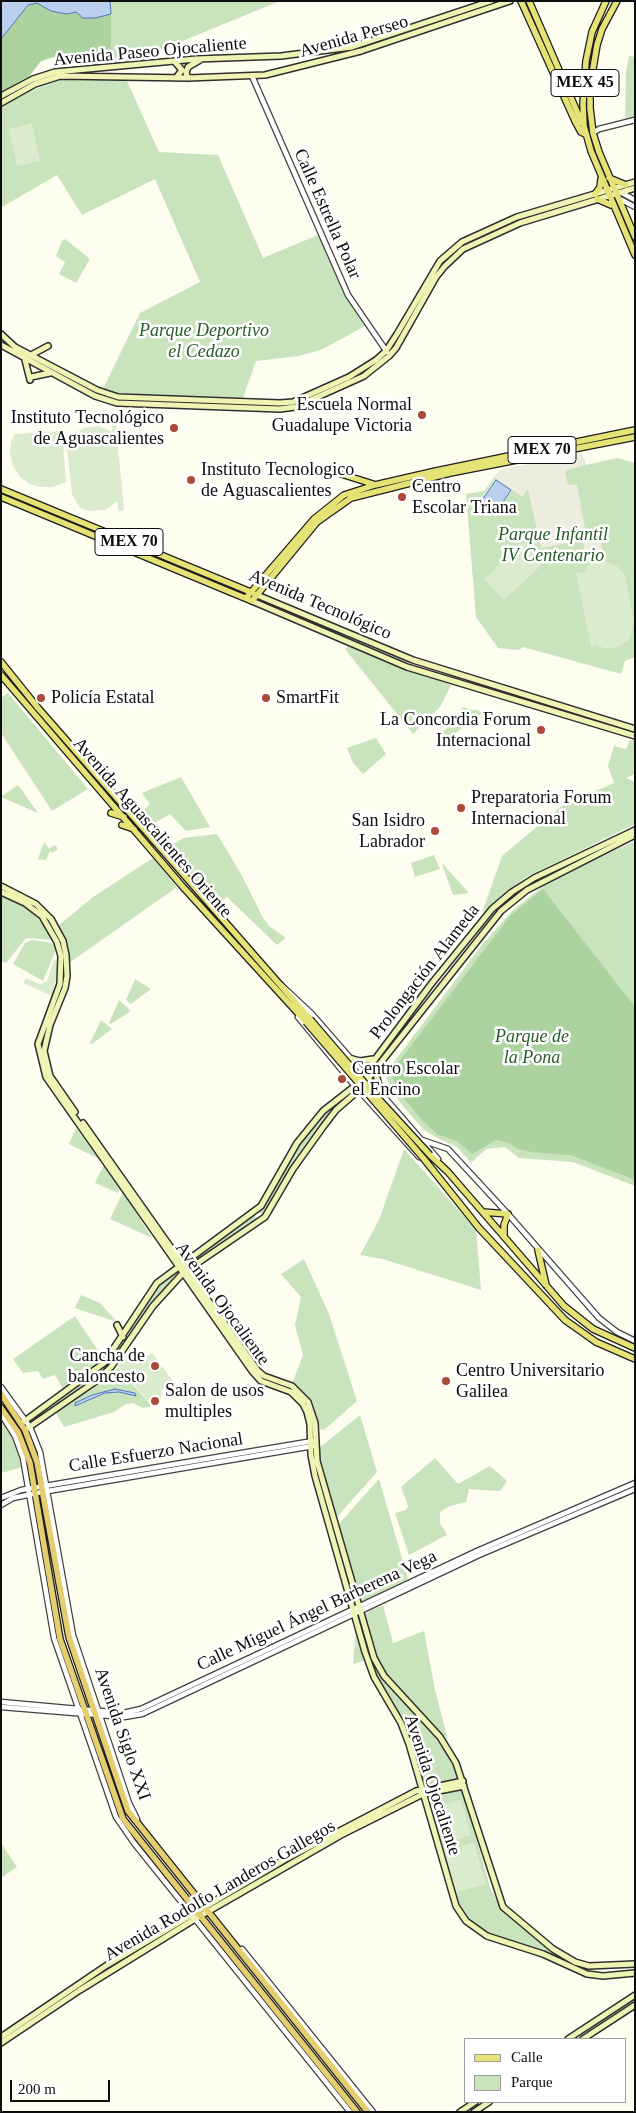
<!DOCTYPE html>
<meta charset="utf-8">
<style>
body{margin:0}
#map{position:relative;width:636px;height:2113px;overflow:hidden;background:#fdfdf0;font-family:"Times New Roman",serif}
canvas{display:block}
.frame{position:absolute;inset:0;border:2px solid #0d0d0d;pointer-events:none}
.legend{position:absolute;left:464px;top:2038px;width:162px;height:65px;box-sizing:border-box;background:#fff;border:1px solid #9e9e9e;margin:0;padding:6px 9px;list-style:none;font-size:15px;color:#0d0d0d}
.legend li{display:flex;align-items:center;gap:10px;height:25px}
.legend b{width:25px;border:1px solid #9e9e9e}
.scale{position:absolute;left:10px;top:2080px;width:100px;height:22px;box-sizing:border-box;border:2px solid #0d0d0d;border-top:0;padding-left:6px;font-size:15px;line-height:18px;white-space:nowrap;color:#0d0d0d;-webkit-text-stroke:4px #fff;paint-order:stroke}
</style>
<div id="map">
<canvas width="636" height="2113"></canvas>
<div class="frame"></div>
<ul class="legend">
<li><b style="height:6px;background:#e6e376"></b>Calle</li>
<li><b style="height:14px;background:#c9e3bd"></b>Parque</li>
</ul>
<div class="scale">200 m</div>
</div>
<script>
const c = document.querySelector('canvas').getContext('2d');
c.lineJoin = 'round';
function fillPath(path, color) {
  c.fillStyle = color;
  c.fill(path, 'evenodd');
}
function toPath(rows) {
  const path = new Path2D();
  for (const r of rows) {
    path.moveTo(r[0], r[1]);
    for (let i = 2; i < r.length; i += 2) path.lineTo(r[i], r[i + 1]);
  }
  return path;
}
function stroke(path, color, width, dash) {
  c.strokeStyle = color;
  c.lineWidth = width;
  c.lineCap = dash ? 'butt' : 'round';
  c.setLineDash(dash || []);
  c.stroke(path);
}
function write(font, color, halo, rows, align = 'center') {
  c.font = font + ' "Times New Roman",serif';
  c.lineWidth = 5;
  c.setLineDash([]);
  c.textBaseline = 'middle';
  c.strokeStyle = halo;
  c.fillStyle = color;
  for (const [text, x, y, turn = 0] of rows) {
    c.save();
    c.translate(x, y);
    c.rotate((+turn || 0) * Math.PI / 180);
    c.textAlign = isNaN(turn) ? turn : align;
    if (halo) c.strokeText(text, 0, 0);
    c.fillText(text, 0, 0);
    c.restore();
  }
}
fillPath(toPath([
 [1,1,280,1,158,51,141,62,95,67,83,59,69,60,58,56,50,58,41,61,29,76,1,91],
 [629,56,635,57,635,120,625,122,626,73],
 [92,78,126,79,159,152,218,155,263,258,318,235,347,298,365,326,323,349,299,356,256,361,243,398,117,393,103,389,140,313,200,282,155,179,82,215,57,175,2,207,1,205,1,107,36,89,61,79],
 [65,239,90,259,76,283,59,274,65,262,56,256,62,241],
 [582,454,586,465,617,458,635,463,635,657,625,661,621,674,523,647,519,650,498,648,476,617,466,494,484,491,500,470],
 [348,646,451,685,440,707,413,734,345,649],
 [8,693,88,789,52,811,1,733,1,698],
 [463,707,472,710,477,710,482,713,441,744,438,737,452,723],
 [376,738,386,754,363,774,353,763,347,748],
 [630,740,635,741,635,774,626,778,635,782,635,824,524,878,482,913,502,856,563,805,614,783,608,766,614,746,626,749],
 [181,777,210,827,186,831,170,814,153,824,142,812,150,804,142,793],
 [18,785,38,813,1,797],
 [217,834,241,874,263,918,269,926,286,938,277,945,227,897,217,904,167,849,183,838],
 [635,841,635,1186,573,1162,519,1158,505,1147,486,1149,471,1163,457,1147,439,1139,424,1130,402,1105,390,1087,385,1074,481,946,512,911,552,879],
 [44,842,49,849,55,845,58,849,52,853,50,851,46,860,38,859],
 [434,855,440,869,415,877,411,863],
 [153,858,177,887,69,963,67,941,58,926,93,897],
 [442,864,443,864,469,893,453,895],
 [1,896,25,907,43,923,53,940,26,938,6,963,1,961],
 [32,940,52,943,57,947,43,981,13,964,25,943],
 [135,979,151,989,131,1004,126,1000],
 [119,1000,131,1011,111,1024,109,1023],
 [101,1020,112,1029,92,1044,90,1043],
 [332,1105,336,1109,299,1156,262,1215,259,1212,297,1147],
 [76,1128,99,1159,69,1144],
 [404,1149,476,1230,481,1290,383,1259,360,1255,379,1220],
 [104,1165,120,1189,118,1193,95,1183],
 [123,1192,152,1238,110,1219],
 [254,1215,257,1219,187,1268,185,1264],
 [304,1259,329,1314,357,1401,324,1430,320,1429,313,1403,292,1384,303,1355,295,1325,301,1297,281,1274],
 [176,1270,179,1273,152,1303,134,1330,131,1331,131,1328,158,1284],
 [81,1295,100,1303,117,1322,75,1308],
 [75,1316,103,1358,63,1389,55,1375,43,1379,38,1371,23,1373,13,1359],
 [125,1338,126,1342,119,1354,102,1373,32,1422,99,1371],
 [118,1368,152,1406,143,1408,133,1403,126,1404,114,1412,64,1427,56,1413,99,1384],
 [360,1415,377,1472,336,1518,318,1460,318,1449],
 [1,1421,13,1439,23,1467,1,1473],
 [435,1458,458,1484,490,1466,507,1481,500,1491,469,1489,466,1502,450,1506,440,1512,440,1523,447,1535,409,1555,395,1513,406,1510,408,1506,401,1487],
 [379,1479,408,1579,360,1602,338,1525],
 [383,1605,393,1643,424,1631,435,1690,448,1740,388,1677,376,1661,363,1614],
 [356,1628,366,1660,353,1664],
 [369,1659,383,1680,427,1725,442,1744,459,1779,423,1786,401,1717,373,1671],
 [462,1789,490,1887,497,1901,508,1915,556,1955,553,1956,484,1932,468,1920,457,1906,427,1797],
 [1,1843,17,1867,1,1878]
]), '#c9e3bd');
fillPath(toPath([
 [37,3,51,11,67,14,76,12,95,18,111,14,111,50,95,67,83,59,69,60,58,56,50,58,41,61,29,76,1,91,1,39,28,5],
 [543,889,635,1007,635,1180,571,1155,531,1152,518,1149,509,1143,496,1140,472,1154,457,1141,438,1135,419,1117,397,1090,391,1072,511,915]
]), '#abd29f');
fillPath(toPath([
 [32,123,40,161,17,166,9,129],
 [116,425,124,510,119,511,117,501,105,510,88,511,80,508,72,494,67,448,69,440,83,428,99,426,112,432,112,426],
 [62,431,66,482,53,487,41,487,29,484,19,476,13,466,10,454,11,442,15,434],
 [495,478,513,490,496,516,477,503],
 [525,541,545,562,504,600,484,579],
 [601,560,616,565,625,575,634,622,629,640,615,648,603,648,595,643,595,646,591,647,576,573,580,572,582,574,590,563],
 [54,960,60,963,52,996,23,983,26,978,40,984,47,981],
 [132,1346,143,1359,152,1353,173,1381,162,1390,160,1404,152,1405,118,1367],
 [461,1800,471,1835,444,1844,432,1808],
 [474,1843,486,1884,456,1892,444,1850]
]), '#dbecce');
fillPath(toPath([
 [582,454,585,465,565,471,568,485,577,484,586,534,598,532,602,551,585,553,583,540,541,548,528,489,522,497,494,477,500,470]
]), '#ececdf');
const water = toPath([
 [1,1,110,1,111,14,95,18,83,18,76,12,67,14,51,11,37,3,28,5,1,39,1,1],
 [496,480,511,490,496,513,480,503,496,480],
 [115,1389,135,1393,136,1396,119,1392,105,1393,75,1406,75,1403,92,1395,115,1389]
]);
fillPath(water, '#bbd0ee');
stroke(water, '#4b77bb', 1);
const tertiary = toPath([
 [252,76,348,295,387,352],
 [593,133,599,129,635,120],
 [620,192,635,200],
 [618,198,635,207],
 [281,985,312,1014,438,1159],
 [298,1017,355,1086,419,1157],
 [422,1140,448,1149,508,1214,599,1318,617,1332,635,1341],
 [1,1387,30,1427,40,1452,73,1635,129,1803,137,1819],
 [1,1414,15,1436,23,1458,54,1638,116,1817,134,1843,350,2112],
 [1,1498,21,1490,313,1441],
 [1,1505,13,1498,42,1492,313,1446],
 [1,1702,123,1713,141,1709,477,1551,635,1483],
 [1,1707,124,1717,142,1714,479,1555,635,1489],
 [242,1949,373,2112]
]);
const secondary = toPath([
 [175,62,182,70,176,78],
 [188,78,186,73,188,67,200,60],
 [1,96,33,79,55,72,196,59,281,56,352,47,491,1],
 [1,103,35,84,60,76,188,78,265,75,361,51,510,1],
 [1,334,15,347,97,390,118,397,280,403,293,402,349,377,376,360,386,351,397,334,440,261,462,242,517,217,635,182],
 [1,345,95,396,117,403,280,409,295,407,364,376,389,356,396,348,436,277,445,266,463,249,520,223,635,188],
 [31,355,48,346],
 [25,360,30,380],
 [31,377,50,373],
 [257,595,413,660,635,729],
 [252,601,407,667,635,736],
 [1,886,36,904,51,919,63,941,66,955,67,976,65,988,50,1025,44,1051,50,1076,75,1112],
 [1,892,25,903,42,916,57,942,61,956,60,984,38,1044,46,1077,252,1371,261,1381,291,1392,303,1404,307,1412,310,1424,311,1455,315,1476,365,1652,374,1677,401,1723,409,1744,456,1906,466,1921,487,1936,543,1954,587,1974,603,1976,635,1973],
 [349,1058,360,1061,373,1059],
 [377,1067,377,1078,381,1093],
 [83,1123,258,1371,264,1376,292,1386,308,1402,315,1423,317,1461,374,1658,384,1676,440,1737,456,1763,503,1907,553,1949,575,1962,589,1966,635,1964],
 [117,1325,123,1337],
 [22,1423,104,1363,157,1283,261,1206,297,1143,323,1111,355,1086,432,983,492,909,512,892,534,878,635,830],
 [25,1430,99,1379,111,1367,153,1306,183,1273,265,1217,293,1169,323,1127,336,1110,359,1090,501,911,527,890,635,835],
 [1,2037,107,1965,284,1860,416,1791,463,1781],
 [568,2039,635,1995],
 [583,2039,635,2005],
 [1,2043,80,1990,195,1919,341,1835,423,1794,464,1786],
 [460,2112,475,2102],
 [474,2112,489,2102]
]);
const primary = toPath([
 [521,1,576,123,581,132,585,134],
 [529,1,582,123],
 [606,1,592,32,586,61,583,104,584,126,591,151,635,255],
 [617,1,602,29,597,45,590,86,590,108,593,133,599,152,635,237],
 [609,178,626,185],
 [595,194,600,187,601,179],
 [597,199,611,205],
 [320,472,338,473,373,484],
 [1,489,253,593],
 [1,497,252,601,317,522,351,498,450,473,635,437],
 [246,598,314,519,344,495,375,485,436,471,635,430],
 [1,662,38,708,310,1019],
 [1,675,183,887,306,1022],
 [111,813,124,817],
 [144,818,145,830],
 [122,825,134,829],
 [430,1155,448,1172,564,1306,593,1329,635,1348],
 [424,1159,479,1228,565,1320,596,1342,635,1359],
 [483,1212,508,1214,504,1225,504,1236],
 [538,1250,546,1285]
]);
const trunk = toPath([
 [1,1394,25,1430,37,1462,69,1637,128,1811,368,2112],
 [1,1408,18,1432,30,1463,60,1639,123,1819,357,2112]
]);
stroke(tertiary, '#404040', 7);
stroke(secondary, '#2f2f2f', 8);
stroke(primary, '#1e1e1e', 8);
stroke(trunk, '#1e1e1e', 8);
stroke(tertiary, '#fff', 4.5);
stroke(secondary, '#eef4b3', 5);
stroke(primary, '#e6e376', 5.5);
stroke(trunk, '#e4ce70', 5.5);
const primaryBridge = toPath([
 [310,1019,375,1095,430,1155],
 [306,1022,424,1159]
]);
stroke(primaryBridge, '#1e1e1e', 8, []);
stroke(primaryBridge, '#e6e376', 5.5);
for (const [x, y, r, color] of [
 [422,415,5,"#ab4a38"],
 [174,428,5,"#ab4a38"],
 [191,480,5,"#ab4a38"],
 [402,497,5,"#ab4a38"],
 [41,698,5,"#ab4a38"],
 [266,698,5,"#ab4a38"],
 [541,730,5,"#ab4a38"],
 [461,808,5,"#ab4a38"],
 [435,831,5,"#ab4a38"],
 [342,1079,5,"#ab4a38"],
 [155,1366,5,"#ab4a38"],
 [446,1381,5,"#ab4a38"],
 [155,1401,5,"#ab4a38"]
]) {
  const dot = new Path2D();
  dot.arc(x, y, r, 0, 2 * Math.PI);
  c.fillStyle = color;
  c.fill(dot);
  stroke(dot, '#fff', 2);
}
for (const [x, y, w] of [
 [585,83,68],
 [542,450,68],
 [129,542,68]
]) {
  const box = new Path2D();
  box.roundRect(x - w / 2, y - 13.5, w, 27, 4);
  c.fillStyle = '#fff';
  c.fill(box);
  stroke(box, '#0d0d0d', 1);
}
write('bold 16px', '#0d0d0d', null, [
 ["MEX 45",585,83],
 ["MEX 70",542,450],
 ["MEX 70",129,542]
]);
write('18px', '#0d0d0d', '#fff', [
 ["Avenida Perseo",354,37,-16],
 ["Avenida Paseo Ojocaliente",150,52,-5],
 ["Calle Estrella Polar",327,214,66],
 ["Avenida Tecnológico",320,605,23],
 ["Avenida Aguascalientes Oriente",152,828,49],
 ["Prolongación Alameda",425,972,-52],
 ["Avenida Ojocaliente",222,1304,54],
 ["Calle Esfuerzo Nacional",156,1453,-9],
 ["Calle Miguel Ángel Barberena Vega",317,1611,-25],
 ["Avenida Siglo XXI",122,1734,71],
 ["Avenida Ojocaliente",432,1785,72],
 ["Avenida Rodolfo Landeros Gallegos",220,1891,-30]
]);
write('italic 18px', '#265c26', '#fff', [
 ["Parque Deportivo",204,331],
 ["el Cedazo",204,352],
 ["Parque Infantil",553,535],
 ["IV Centenario",553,556],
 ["Parque de",532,1037],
 ["la Pona",532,1058]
]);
write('18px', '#0d0d0d', '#fff', [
 ["Escuela Normal",412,405,"right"],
 ["Guadalupe Victoria",412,426,"right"],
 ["Instituto Tecnológico",164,418,"right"],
 ["de Aguascalientes",164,439,"right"],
 ["Instituto Tecnologico",201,470],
 ["de Aguascalientes",201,491],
 ["Centro",412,487],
 ["Escolar Triana",412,508],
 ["Policía Estatal",51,698],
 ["SmartFit",276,698],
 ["La Concordia Forum",531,720,"right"],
 ["Internacional",531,741,"right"],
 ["Preparatoria Forum",471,798],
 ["Internacional",471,819],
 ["San Isidro",425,821,"right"],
 ["Labrador",425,842,"right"],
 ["Centro Escolar",352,1069],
 ["el Encino",352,1090],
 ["Cancha de",145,1356,"right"],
 ["baloncesto",145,1377,"right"],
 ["Centro Universitario",456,1371],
 ["Galilea",456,1392],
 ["Salon de usos",165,1391],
 ["multiples",165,1412]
], 'left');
</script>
